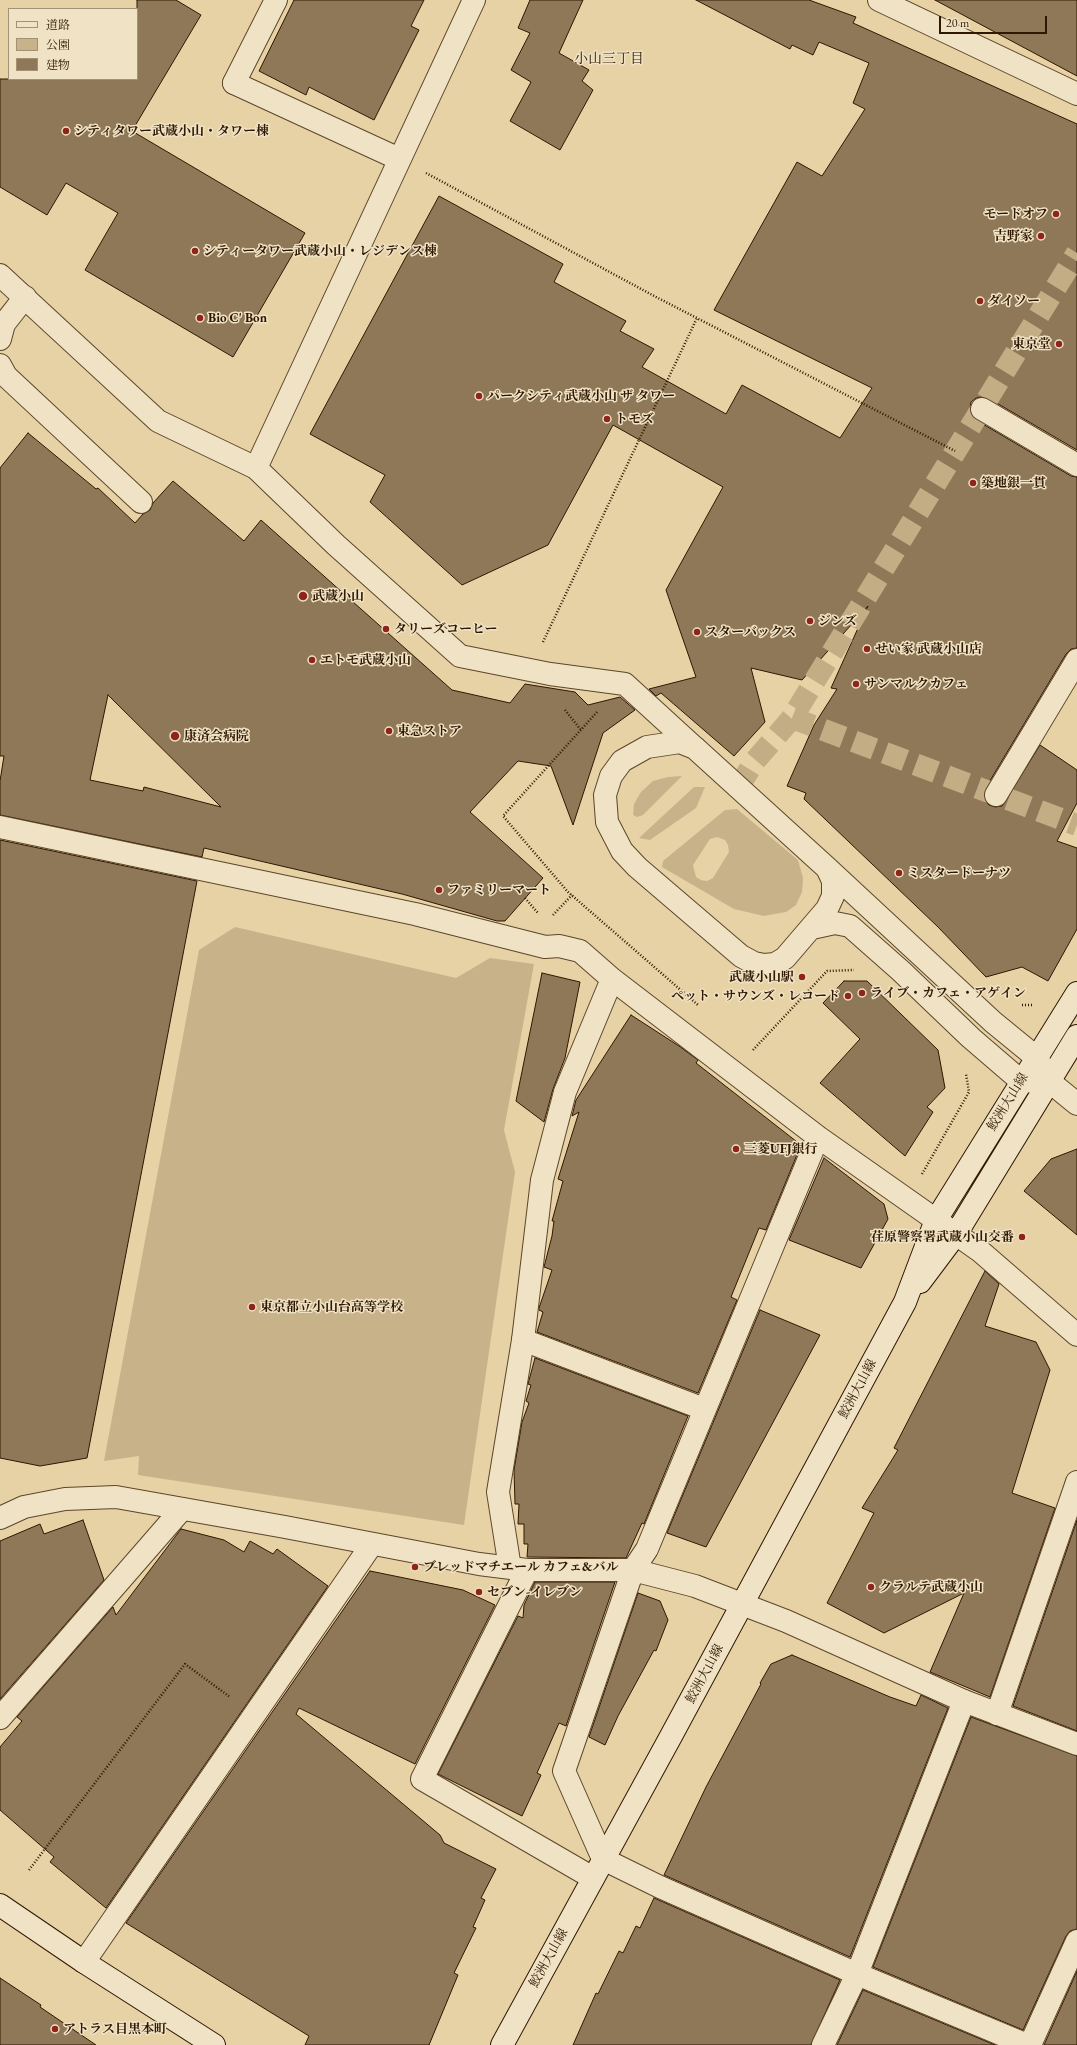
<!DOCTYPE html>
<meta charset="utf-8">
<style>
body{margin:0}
#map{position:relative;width:1077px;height:2045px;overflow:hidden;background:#e7d2a6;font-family:"EB Garamond","Noto Serif JP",serif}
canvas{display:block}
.legend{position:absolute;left:8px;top:8px;width:130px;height:72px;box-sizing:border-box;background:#efe2c5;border:1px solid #a29177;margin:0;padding:5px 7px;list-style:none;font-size:12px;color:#2f1701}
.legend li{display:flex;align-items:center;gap:8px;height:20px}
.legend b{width:20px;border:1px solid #a29177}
.scale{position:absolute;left:939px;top:16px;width:108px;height:18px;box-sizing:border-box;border:2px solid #2f1701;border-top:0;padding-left:5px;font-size:12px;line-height:14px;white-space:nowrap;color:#2f1701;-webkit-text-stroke:3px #efe2c5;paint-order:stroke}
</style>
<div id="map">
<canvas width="1077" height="2045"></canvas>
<ul class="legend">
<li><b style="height:5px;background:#efe2c5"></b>道路</li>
<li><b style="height:11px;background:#c8b28a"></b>公園</li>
<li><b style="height:11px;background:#8f7857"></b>建物</li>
</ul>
<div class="scale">20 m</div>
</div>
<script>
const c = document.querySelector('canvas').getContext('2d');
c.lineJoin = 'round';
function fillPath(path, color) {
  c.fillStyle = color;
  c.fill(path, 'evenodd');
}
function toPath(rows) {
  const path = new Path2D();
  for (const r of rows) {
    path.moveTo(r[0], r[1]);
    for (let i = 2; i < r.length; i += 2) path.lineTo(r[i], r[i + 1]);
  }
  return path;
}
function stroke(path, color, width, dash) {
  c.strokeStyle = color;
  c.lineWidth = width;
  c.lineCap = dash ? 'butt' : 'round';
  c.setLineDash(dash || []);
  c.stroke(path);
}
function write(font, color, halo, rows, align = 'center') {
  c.font = font + ' "EB Garamond","Noto Serif JP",serif';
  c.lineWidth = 3;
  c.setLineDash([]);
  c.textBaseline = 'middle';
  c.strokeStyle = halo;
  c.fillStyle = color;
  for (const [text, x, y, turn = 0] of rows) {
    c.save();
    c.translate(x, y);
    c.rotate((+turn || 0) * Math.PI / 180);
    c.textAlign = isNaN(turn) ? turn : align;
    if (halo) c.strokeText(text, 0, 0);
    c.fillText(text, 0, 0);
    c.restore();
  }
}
fillPath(toPath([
 [682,776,643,815,637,817,633,815,634,804,641,792,653,781,668,777],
 [694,787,705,787,696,808,650,840,639,838],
 [737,809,798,860,803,878,802,892,796,905,786,912,764,916,734,909,662,867,663,861,725,810],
 [717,837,725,840,728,845,729,852,713,878,707,881,701,880,696,877,693,865,710,839],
 [235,927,456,978,490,958,534,964,504,1130,515,1172,464,1525,138,1475,139,1456,104,1461,199,950]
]), '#c8b28a');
const building = toPath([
 [137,0,176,0,201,15,132,131,305,233,233,357,85,270,118,213,66,183,47,215,0,187,0,79,137,79,137,0],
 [294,0,424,0,411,26,419,30,374,120,309,87,306,95,259,71,294,0],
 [530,0,583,0,559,53,589,70,582,81,593,90,560,150,510,121,531,82,511,70,530,33,518,28,530,0],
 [696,0,809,0,856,17,853,23,1077,124,1077,450,988,398,982,397,976,398,971,402,970,408,971,415,976,420,1071,476,1077,477,1077,648,1071,649,1066,654,985,789,984,794,985,801,989,805,995,807,1002,806,1040,745,1077,770,1077,803,1057,841,1077,848,1077,929,1048,981,1022,967,986,977,938,927,804,799,806,793,787,786,814,725,837,689,831,688,868,606,802,680,751,668,765,722,734,756,661,693,656,696,649,689,696,677,666,590,723,487,613,425,548,545,462,585,370,502,385,475,310,434,439,196,563,264,554,282,626,321,620,331,654,349,642,367,726,414,742,385,840,438,872,388,714,310,797,162,822,176,865,109,853,103,869,63,819,42,813,55,792,45,790,49,696,0],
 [935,0,1077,0,1077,76,935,0],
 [28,433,96,489,98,488,135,523,143,514,150,510,153,503,173,481,244,541,261,520,452,690,510,703,525,684,575,692,588,705,620,697,635,710,603,733,573,825,551,766,518,761,470,812,543,878,505,921,497,921,402,894,204,848,202,857,0,815,0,781,4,756,0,756,0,468,28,433],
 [108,695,221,807,144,787,143,791,90,780,108,695],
 [0,840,197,881,87,1458,40,1466,0,1458,0,840],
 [542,973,580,982,565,1058,553,1089,544,1122,516,1101,542,973],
 [844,981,867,981,938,1050,945,1088,927,1107,933,1112,905,1156,820,1083,860,1039,823,1003,844,981],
 [631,1015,679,1046,698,1060,696,1063,801,1145,766,1230,759,1228,731,1297,737,1300,698,1393,537,1332,543,1312,539,1310,539,1308,552,1270,544,1267,552,1236,554,1221,552,1221,563,1181,558,1179,579,1112,572,1116,576,1100,631,1015],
 [1077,1149,1077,1235,1024,1191,1051,1159,1077,1149],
 [824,1158,884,1204,888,1219,861,1268,789,1240,824,1158],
 [985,1271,999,1284,985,1326,1036,1342,1050,1370,1012,1493,1055,1508,990,1697,930,1672,964,1593,884,1633,827,1603,874,1513,862,1508,898,1450,894,1448,985,1271],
 [760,1310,820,1335,706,1547,667,1533,760,1310],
 [535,1358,688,1416,644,1524,642,1523,626,1558,527,1557,528,1544,524,1544,524,1524,518,1524,519,1504,515,1504,514,1470,522,1422,529,1403,526,1401,531,1385,528,1384,535,1358],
 [83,1520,104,1580,0,1699,0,1541,40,1524,44,1534,83,1520],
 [1077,1520,1077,1731,1013,1706,1077,1520],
 [181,1529,224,1540,244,1552,250,1541,273,1554,277,1549,328,1586,106,1908,50,1862,54,1857,0,1810,0,1747,22,1721,17,1717,113,1607,116,1615,181,1529],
 [370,1571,463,1590,495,1605,415,1764,299,1708,296,1714,440,1835,444,1843,496,1869,481,1898,485,1900,473,1927,476,1928,454,1973,458,1975,429,2045,305,2045,309,2036,126,1923,370,1571],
 [535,1582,615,1582,566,1726,559,1723,537,1773,541,1775,522,1816,438,1774,518,1616,523,1618,524,1605,535,1582],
 [638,1593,660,1601,668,1620,656,1651,654,1650,618,1716,605,1745,589,1737,638,1593],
 [792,1655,890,1697,916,1706,921,1695,948,1708,850,1957,664,1875,706,1787,761,1684,760,1683,771,1664,792,1655],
 [971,1717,1077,1756,1077,1929,1070,1931,1066,1936,1023,2030,873,1967,971,1717],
 [654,1898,840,1980,811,2045,573,2045,596,1993,598,1994,619,1951,623,1953,636,1926,640,1928,654,1898],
 [1077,1971,1077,2045,1044,2045,1077,1971],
 [0,1978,41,2005,40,2007,96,2045,0,2045,0,1978],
 [863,1990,995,2045,837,2045,863,1990]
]);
fillPath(building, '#8f7857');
stroke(building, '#2f1701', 1);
stroke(toPath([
 [792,718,1077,825],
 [738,788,754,762,792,718,1077,253]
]), '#c2ad85', 22, [22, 11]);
const service = toPath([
 [234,83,399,159],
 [0,339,4,324,25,297],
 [0,365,6,376,141,502],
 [982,409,1077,465],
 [996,795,1077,660],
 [523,1340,704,1409],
 [527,1570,422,1779,593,1878],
 [997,1714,1077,1482],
 [0,1718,182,1509],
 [823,2045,857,1974,964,1701]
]);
const minor = toPath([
 [879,0,1077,94],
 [234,83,276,0],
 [256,468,336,545,460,656,550,674,625,684,695,748],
 [0,827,415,914,545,947,559,946,580,951,612,979,818,1137,980,1251,1077,1335],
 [818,1137,647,1549,633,1570,564,1771,603,1859,660,1887,857,1974,1027,2045],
 [0,1518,24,1507,65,1499,116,1497,285,1527,479,1564,527,1570,633,1570,695,1586,786,1621,964,1701,1077,1744],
 [510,1568,498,1492,523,1340,542,1180,565,1092,612,979],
 [84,1962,372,1544],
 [1030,2045,1077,1941]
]);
const tertiary = toPath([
 [0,275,158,421,256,468,474,0],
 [827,868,833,881,833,896,827,909,785,958,775,964,764,965,754,963,741,956,637,867,622,851,607,822,605,795,611,776,622,761,647,747,680,742,695,748,827,868,993,1022,1037,1058,1050,1082,1077,1104],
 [812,928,835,923,850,926,901,971,971,1038,1021,1081,1040,1082]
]);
const secondary = toPath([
 [920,1282,956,1234,1077,1036],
 [0,1905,84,1962,214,2045],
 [502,2045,670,1738,905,1302,936,1220,1077,993]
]);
stroke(service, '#5d462a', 24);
stroke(minor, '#5d462a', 24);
stroke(tertiary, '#5d462a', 24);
stroke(secondary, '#2f1701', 24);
stroke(toPath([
 [426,173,656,297,955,451],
 [543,642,697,318],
 [565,710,581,730],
 [597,712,503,816,568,892,698,1005],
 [525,898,538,913],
 [553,915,572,895],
 [1022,1005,1033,1005],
 [753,1050,827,971,854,970],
 [922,1174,969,1092,966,1074],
 [29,1870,185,1664,230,1697]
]), '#2f1701', 2.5, [1, 2]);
stroke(service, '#efe2c5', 22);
stroke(minor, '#efe2c5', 22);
stroke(tertiary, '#efe2c5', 22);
stroke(secondary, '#efe2c5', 22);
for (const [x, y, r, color] of [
 [66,131,4,"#8f2418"],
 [1056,214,4,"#8f2418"],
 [1041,236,4,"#8f2418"],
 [195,251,4,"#8f2418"],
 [980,301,4,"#8f2418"],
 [200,318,4,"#8f2418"],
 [1059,344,4,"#8f2418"],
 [479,396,4,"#8f2418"],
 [607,419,4,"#8f2418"],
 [973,483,4,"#8f2418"],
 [303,596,5,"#8f2418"],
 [810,621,4,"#8f2418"],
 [386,629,4,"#8f2418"],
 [697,632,4,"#8f2418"],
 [867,649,4,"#8f2418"],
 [312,660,4,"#8f2418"],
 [856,684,4,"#8f2418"],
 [389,731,4,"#8f2418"],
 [175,736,5,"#8f2418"],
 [899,873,4,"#8f2418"],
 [439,890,4,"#8f2418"],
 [802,977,4,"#8f2418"],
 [862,993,4,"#8f2418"],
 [848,996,4,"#8f2418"],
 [736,1149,4,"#8f2418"],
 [1022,1237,4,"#8f2418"],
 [252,1307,4,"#8f2418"],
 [415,1567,4,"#8f2418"],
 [871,1587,4,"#8f2418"],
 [479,1592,4,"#8f2418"],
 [55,2029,4,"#8f2418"]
]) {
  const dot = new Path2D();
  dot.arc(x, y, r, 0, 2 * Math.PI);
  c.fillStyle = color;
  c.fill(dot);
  stroke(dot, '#efe2c5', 1.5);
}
write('bold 13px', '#2f1701', '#efe2c5', [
 ["シティタワー武蔵小山・タワー棟",74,131],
 ["モードオフ",1048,214,"right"],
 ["吉野家",1033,236,"right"],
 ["シティータワー武蔵小山・レジデンス棟",203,251],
 ["ダイソー",988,301],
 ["Bio C' Bon",208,318],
 ["東京堂",1051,344,"right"],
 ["パークシティ武蔵小山 ザ タワー",487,396],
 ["トモズ",615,419],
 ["築地銀一貫",981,483],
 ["武蔵小山",312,596],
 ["ジンズ",818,621],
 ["タリーズコーヒー",394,629],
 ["スターバックス",705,632],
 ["せい家 武蔵小山店",875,649],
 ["エトモ武蔵小山",320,660],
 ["サンマルクカフェ",864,684],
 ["東急ストア",397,731],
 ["康済会病院",184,736],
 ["ミスタードーナツ",907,873],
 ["ファミリーマート",447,890],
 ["武蔵小山駅",794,977,"right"],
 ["ライブ・カフェ・アゲイン",870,993],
 ["ペット・サウンズ・レコード",840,996,"right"],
 ["三菱UFJ銀行",744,1149],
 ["荏原警察署武蔵小山交番",1014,1237,"right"],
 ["東京都立小山台高等学校",260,1307],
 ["ブレッドマチエール カフェ&バル",423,1567],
 ["クラルテ武蔵小山",879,1587],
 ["セブン-イレブン",487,1592],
 ["アトラス目黒本町",63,2029]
], 'left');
write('13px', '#2f1701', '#efe2c5', [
 ["鮫洲大山線",1008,1102,-58],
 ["鮫洲大山線",858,1389,-62],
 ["鮫洲大山線",705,1674,-62],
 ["鮫洲大山線",549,1958,-61]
]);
write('14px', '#2f1701', '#efe2c5', [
 ["小山三丁目",609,59]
]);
</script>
